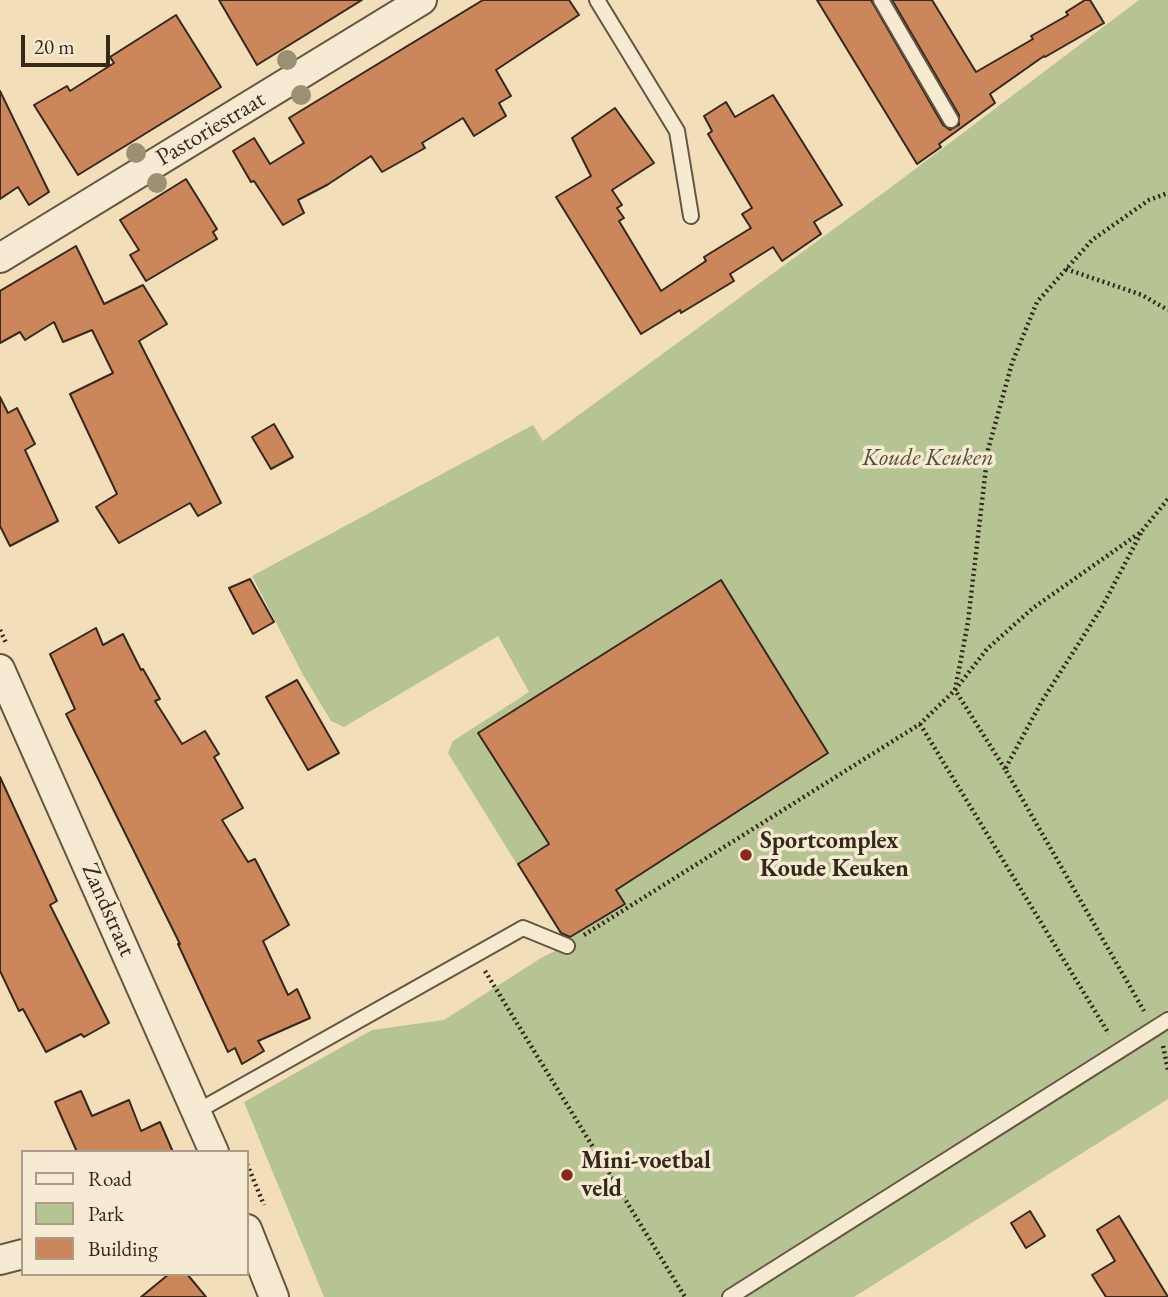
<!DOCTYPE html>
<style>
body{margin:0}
#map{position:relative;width:1168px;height:1297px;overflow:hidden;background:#f2dfba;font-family:"EB Garamond",serif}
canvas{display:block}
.legend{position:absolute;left:21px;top:1150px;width:228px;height:126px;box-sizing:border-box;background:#f7ead2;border:2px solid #aa9c88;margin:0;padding:9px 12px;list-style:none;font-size:21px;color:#36281a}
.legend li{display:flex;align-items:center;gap:14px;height:35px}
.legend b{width:35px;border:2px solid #aa9c88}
.scale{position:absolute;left:21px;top:35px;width:89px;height:32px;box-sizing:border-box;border:4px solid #36281a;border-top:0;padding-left:9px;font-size:21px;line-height:24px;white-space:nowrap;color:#36281a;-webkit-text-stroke:5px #f7ead2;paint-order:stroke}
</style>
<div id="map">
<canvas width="1168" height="1297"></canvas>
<ul class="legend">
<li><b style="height:9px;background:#f7ead2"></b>Road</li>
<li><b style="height:19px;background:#b6c393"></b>Park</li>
<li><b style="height:19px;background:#cc865c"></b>Building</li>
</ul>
<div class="scale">20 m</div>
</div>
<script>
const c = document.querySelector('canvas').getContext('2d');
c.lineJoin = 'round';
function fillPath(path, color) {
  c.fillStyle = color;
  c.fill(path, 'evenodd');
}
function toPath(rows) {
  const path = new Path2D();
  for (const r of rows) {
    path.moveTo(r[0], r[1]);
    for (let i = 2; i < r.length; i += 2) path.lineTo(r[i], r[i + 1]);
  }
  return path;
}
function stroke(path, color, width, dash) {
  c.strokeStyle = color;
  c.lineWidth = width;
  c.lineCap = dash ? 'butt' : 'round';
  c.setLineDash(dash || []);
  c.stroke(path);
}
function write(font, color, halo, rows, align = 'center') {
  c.font = font + ' "EB Garamond",serif';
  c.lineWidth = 7;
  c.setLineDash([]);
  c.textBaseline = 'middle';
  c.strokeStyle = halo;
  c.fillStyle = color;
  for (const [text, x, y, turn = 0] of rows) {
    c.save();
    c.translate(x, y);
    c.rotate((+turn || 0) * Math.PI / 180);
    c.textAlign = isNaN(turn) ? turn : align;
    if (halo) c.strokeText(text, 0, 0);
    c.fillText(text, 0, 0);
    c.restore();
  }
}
fillPath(toPath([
 [1139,0,1168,0,1168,1099,854,1297,324,1297,244,1102,372,1030,444,1020,541,958,567,945,448,753,453,741,529,692,498,636,344,727,331,721,302,673,252,576,533,425,543,441,890,188]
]), '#b6c393');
const building = toPath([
 [219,0,362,0,257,65,219,0],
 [483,0,569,0,579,15,496,70,511,96,499,103,506,116,474,136,463,118,422,143,425,148,382,172,371,156,327,185,298,200,304,213,283,225,254,181,251,182,233,151,254,138,270,164,304,143,289,118,483,0],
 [817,0,871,0,943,125,950,130,959,125,959,115,892,0,932,0,976,72,1033,39,1031,36,1068,15,1066,12,1085,0,1090,0,1104,23,1045,57,1044,56,990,94,995,103,939,144,941,147,917,164,817,0],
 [176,15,221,87,78,175,34,105,67,86,70,91,114,63,110,57,176,15],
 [0,91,49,192,29,205,18,187,0,199,0,91],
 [773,95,842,205,814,222,821,234,782,261,773,247,730,274,734,281,681,313,680,310,641,334,556,197,591,176,572,138,615,108,654,163,612,190,622,205,617,208,624,218,619,221,661,291,706,261,704,257,751,228,742,214,752,208,708,134,712,131,704,116,726,102,735,117,773,95],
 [186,179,217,229,213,232,217,239,146,281,130,255,139,250,120,220,186,179],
 [76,246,104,304,143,285,167,324,139,341,221,503,198,516,190,503,119,543,96,507,117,494,70,394,113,373,92,330,63,342,54,322,25,340,20,332,0,343,0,291,76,246],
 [0,397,8,413,17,408,35,444,25,450,58,521,10,546,0,526,0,397],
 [274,424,293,457,271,469,252,437,274,424],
 [250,579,274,622,253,634,229,588,250,579],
 [721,580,828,753,616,890,625,904,570,937,561,933,518,864,549,844,478,733,721,580],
 [96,628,103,645,123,634,141,670,143,669,160,699,155,701,182,744,205,731,219,754,214,757,243,808,222,820,248,862,255,859,289,925,263,941,288,995,297,989,310,1018,258,1041,264,1051,242,1064,235,1048,228,1052,178,944,180,944,66,714,75,709,50,654,96,628],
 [297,680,339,753,308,770,266,697,297,680],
 [0,777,57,901,50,905,109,1023,84,1037,81,1034,46,1052,23,1009,19,1011,0,971,0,777],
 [81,1091,92,1116,129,1100,141,1131,160,1122,173,1152,77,1152,55,1102,81,1091],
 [1030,1211,1045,1236,1026,1248,1011,1223,1030,1211],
 [1119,1216,1168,1297,1106,1297,1092,1275,1115,1261,1097,1230,1119,1216],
 [169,1274,187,1274,206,1297,141,1297,169,1274]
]);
fillPath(building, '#cc865c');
stroke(building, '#36281a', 2);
const service = toPath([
 [597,0,677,131,691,216],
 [881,0,951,120],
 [196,1112,523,928,567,946],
 [730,1297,1168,1020]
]);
const minor = toPath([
 [0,258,422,0],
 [0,669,214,1152],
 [247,1229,274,1297],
 [0,1260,23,1254]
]);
stroke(service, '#655642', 18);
stroke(minor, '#655642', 32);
stroke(toPath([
 [1066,269,1142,295,1168,310],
 [1141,533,1102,607,1042,701,1005,769,1144,1011],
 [0,630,6,643],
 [920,724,1109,1034],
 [1005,769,955,690,968,622,988,450,1012,363,1037,302,1092,240,1149,200,1168,193],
 [584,935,920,724,955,690,987,649,1033,608,1141,532,1168,499],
 [485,971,685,1297],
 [1163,1046,1168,1070],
 [247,1164,264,1205]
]), '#36281a', 4.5, [2, 3.5]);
stroke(service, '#f7ead2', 14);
stroke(minor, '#f7ead2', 28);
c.fillStyle = '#9c9072';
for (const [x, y] of [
 [287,60],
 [301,95],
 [136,153],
 [157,183]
]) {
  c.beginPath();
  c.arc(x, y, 10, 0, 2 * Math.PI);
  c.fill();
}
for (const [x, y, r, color] of [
 [746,855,7,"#8f2418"],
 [567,1175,7,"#8f2418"]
]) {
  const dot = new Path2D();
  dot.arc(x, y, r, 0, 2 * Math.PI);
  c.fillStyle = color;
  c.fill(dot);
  stroke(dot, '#f7ead2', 2.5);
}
write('24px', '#36281a', '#f7ead2', [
 ["Pastoriestraat",211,129,-31],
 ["Zandstraat",108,910,66]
]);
write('italic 24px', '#564f38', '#f7ead2', [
 ["Koude Keuken",928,458]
]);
write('bold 24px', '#36281a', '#f7ead2', [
 ["Sportcomplex",760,841],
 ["Koude Keuken",760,869],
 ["Mini-voetbal",581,1161],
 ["veld",581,1189]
], 'left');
</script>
